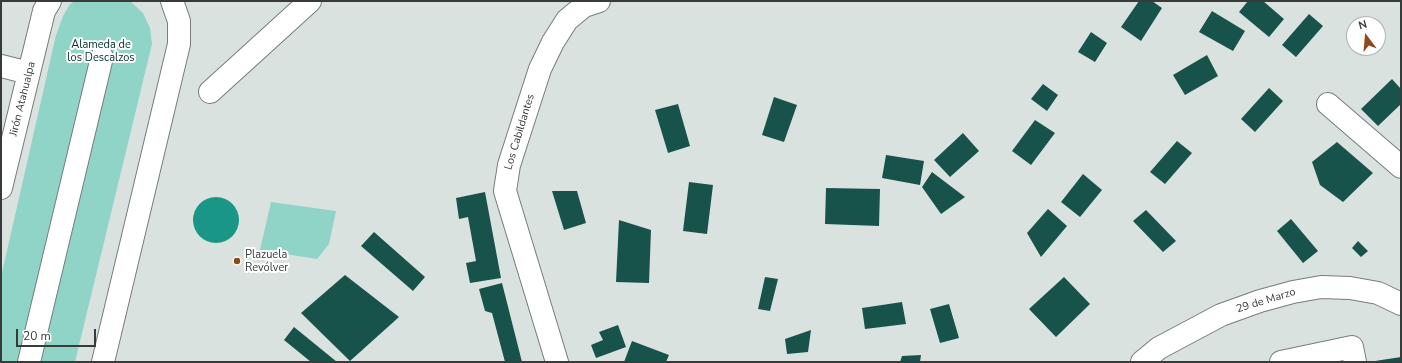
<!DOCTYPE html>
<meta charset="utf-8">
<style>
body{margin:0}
#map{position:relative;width:1402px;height:363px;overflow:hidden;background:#dae2e0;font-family:"Nunito Sans",sans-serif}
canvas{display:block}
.frame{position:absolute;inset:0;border:2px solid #383b3a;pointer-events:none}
.north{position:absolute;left:1346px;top:16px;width:40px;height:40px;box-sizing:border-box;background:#fff;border:1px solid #afb1b0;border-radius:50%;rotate:344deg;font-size:11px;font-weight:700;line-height:16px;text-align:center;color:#383b3a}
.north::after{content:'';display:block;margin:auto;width:14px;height:18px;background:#8e4a1c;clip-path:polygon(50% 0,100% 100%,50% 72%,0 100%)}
.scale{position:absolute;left:16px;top:329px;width:80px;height:18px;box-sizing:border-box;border:2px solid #383b3a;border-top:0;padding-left:5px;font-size:12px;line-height:14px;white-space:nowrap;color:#383b3a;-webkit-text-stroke:3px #fff;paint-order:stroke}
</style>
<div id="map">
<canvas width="1402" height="363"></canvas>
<div class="frame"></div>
<div class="north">N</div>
<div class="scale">20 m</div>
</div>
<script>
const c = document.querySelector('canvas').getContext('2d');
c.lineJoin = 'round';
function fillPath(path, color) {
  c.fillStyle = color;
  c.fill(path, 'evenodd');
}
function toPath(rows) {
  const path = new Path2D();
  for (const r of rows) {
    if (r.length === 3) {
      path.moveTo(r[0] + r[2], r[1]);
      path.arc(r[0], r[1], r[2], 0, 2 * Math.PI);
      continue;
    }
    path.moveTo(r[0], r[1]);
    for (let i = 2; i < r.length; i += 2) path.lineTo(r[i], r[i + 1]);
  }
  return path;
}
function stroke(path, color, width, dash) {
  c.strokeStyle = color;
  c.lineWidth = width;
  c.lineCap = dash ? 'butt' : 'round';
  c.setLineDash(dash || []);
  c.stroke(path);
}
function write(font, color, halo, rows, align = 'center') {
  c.font = font + ' "Nunito Sans",sans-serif';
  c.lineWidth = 4;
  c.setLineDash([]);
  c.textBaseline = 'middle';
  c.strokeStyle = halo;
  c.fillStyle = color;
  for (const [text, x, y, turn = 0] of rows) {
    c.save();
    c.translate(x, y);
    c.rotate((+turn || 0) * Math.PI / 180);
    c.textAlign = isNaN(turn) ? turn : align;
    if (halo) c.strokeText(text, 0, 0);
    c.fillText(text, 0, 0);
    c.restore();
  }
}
fillPath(toPath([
 [75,1,130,1,143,13,150,28,152,44,75,362,1,362,1,277,56,35,63,16,70,4],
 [271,202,336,211,329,244,317,259,260,250]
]), '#90d4c8');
fillPath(toPath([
 [216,220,23]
]), '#1a9687');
fillPath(toPath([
 [1139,1,1152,1,1162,8,1141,41,1121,27],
 [1248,1,1263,1,1284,19,1269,37,1239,12],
 [1212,11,1245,31,1233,51,1199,32],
 [1309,14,1323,26,1296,57,1282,45],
 [1091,32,1107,43,1095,62,1078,52],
 [1207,55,1218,76,1185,95,1173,75],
 [1392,79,1401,89,1401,104,1378,126,1361,109],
 [1043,84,1058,95,1047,111,1031,99],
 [1269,88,1283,101,1255,132,1241,119],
 [774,97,797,105,784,142,762,135],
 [678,104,690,146,668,153,655,110],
 [1035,120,1055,133,1031,165,1012,151],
 [963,133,979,151,950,177,934,160],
 [1177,141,1192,153,1165,184,1150,172],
 [1337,142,1373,173,1343,202,1320,185,1312,162],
 [886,155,924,161,920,185,882,178],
 [932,172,965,197,941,214,922,187],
 [1083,174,1102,190,1080,217,1061,202],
 [689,182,713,185,707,234,683,231],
 [826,188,880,189,879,226,825,224],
 [552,191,577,191,586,223,564,230],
 [485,192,501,278,470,283,466,263,476,261,468,217,459,219,456,198],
 [1048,209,1067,226,1041,257,1027,233],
 [1146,210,1176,241,1163,252,1133,221],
 [1291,219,1318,251,1303,263,1277,231],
 [619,220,651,230,649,283,616,282],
 [374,232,425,277,413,291,361,246],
 [1358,241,1368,251,1361,257,1352,248],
 [345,275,399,317,350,361,301,313],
 [765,277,778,279,770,311,758,309],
 [1064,277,1090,304,1056,337,1029,309],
 [502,283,522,362,505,362,492,313,485,311,479,289],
 [902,302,906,324,865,329,862,308],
 [949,304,959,338,940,343,930,309],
 [618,325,626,347,596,358,591,345,603,340,599,332],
 [294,327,337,362,311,362,284,340],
 [811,330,808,352,787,354,785,339],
 [632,341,669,355,666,362,624,362],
 [921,355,920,362,900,362,902,356],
 [1401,357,1401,362,1375,362,1375,361]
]), '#17534b');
const minor = toPath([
 [1,66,29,73],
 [210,92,310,1],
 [1328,104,1401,167],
 [1,188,44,11,50,1],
 [29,362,102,57],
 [103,362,179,44,179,21,172,1],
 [557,362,505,191,509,165,540,69,553,42,567,20,584,6,599,1],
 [1142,362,1159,348,1221,315,1260,301,1293,292,1321,287,1350,288,1378,293,1401,304],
 [1281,362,1352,347,1355,362]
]);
stroke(minor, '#767d7b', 24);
stroke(minor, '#fff', 22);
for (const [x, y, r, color] of [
 [237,261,4,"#8e4a1c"]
]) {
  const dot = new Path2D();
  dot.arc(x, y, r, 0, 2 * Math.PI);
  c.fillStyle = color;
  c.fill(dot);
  stroke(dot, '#fff', 1.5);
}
write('11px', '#00332d', '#fff', [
 ["Alameda de",101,45],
 ["los Descalzos",101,58]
]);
write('11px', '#383b3a', '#fff', [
 ["Jirón Atahualpa",23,99,-76],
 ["Los Cabildantes",520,132,-73],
 ["29 de Marzo",1266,301,-17]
]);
write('11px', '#383b3a', '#fff', [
 ["Plazuela",245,255],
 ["Revólver",245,268]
], 'left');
</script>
